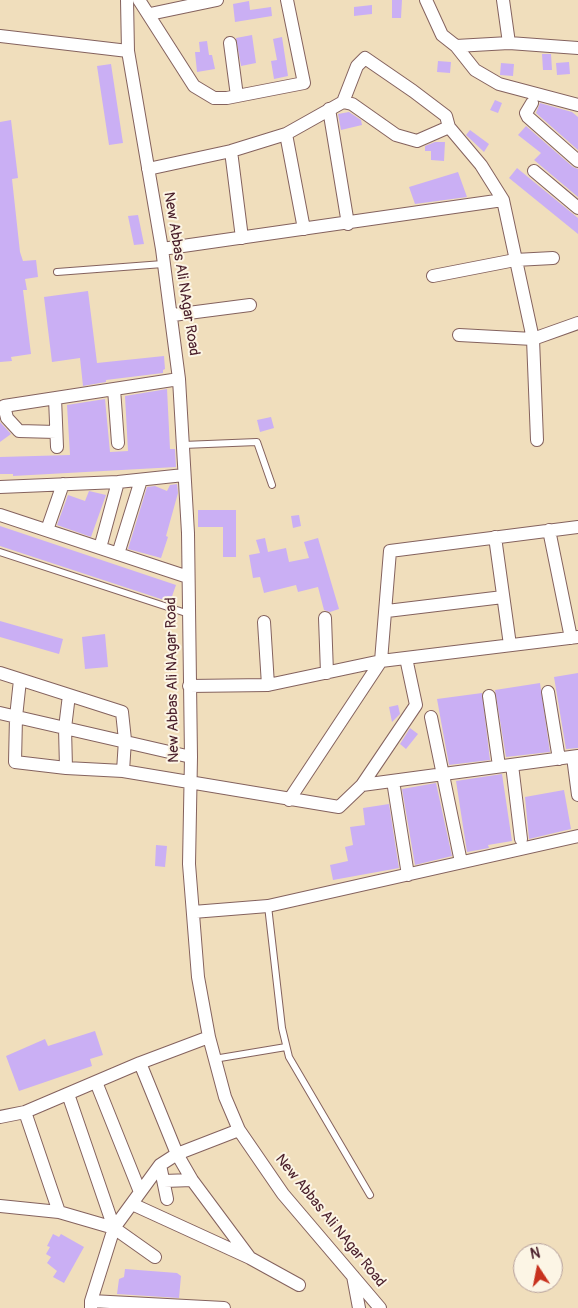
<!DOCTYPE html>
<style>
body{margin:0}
#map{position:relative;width:578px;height:1308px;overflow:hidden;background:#f0debc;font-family:Pangolin,sans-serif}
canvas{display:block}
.north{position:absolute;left:513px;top:1243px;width:50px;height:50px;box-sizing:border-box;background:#fcf5e5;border:1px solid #b59f9b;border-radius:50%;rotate:349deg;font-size:14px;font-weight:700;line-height:20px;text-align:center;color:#4a1f2b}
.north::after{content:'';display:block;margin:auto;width:18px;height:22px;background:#c8321e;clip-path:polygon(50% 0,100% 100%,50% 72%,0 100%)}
</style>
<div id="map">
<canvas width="578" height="1308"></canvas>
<div class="north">N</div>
</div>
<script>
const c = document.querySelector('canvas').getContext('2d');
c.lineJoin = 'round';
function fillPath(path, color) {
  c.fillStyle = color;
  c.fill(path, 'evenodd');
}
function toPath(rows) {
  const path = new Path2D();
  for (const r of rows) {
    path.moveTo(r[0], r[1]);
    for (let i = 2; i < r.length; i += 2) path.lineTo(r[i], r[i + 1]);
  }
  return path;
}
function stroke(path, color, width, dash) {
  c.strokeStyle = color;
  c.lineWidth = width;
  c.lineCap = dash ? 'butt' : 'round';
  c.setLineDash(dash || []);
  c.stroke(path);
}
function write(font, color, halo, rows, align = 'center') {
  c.font = font + ' Pangolin,sans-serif';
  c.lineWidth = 4;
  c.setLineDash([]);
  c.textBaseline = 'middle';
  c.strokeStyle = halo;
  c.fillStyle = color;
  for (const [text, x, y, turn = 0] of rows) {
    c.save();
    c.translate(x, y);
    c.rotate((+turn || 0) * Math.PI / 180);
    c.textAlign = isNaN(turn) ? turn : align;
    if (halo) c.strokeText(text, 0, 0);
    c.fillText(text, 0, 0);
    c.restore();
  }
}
fillPath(toPath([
 [392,0,402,0,401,18,392,18],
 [249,1,250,10,271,7,272,16,235,22,233,4],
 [372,5,372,14,354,16,354,7],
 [252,35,256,63,241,66,236,38],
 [282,37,288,76,274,79,271,61,277,60,273,39],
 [207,41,209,55,212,55,215,69,197,72,195,52,200,52,199,42],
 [542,54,551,54,552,70,543,70],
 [438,61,451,62,450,73,437,72],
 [569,62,570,74,557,75,556,63],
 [501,63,514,64,513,76,500,75],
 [111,64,123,143,109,145,97,66],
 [495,100,502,103,498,113,490,110],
 [540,103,572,112,578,117,578,150,536,113],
 [349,112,361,120,362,125,341,130,338,114],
 [11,120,18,178,12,179,20,252,23,261,36,260,38,277,25,279,27,290,23,290,31,354,11,357,12,361,0,362,0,122],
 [526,126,573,167,578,169,578,197,534,160,541,153,518,135],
 [470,130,489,144,484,152,466,135],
 [435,142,445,142,444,161,431,160,431,151,425,151,425,146],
 [517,168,578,218,578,234,509,178],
 [458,172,467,197,415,204,409,187],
 [138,215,144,244,134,245,128,216],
 [88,291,97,363,164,356,165,369,163,370,163,373,106,380,106,382,83,386,80,358,52,362,44,297],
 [167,389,170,449,175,449,176,467,13,476,13,474,0,474,0,457,70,455,67,405,105,399,110,452,128,451,125,396],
 [271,417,274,428,260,432,257,420],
 [0,422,11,434,0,442],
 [177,484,178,493,166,536,168,537,161,558,128,549,147,487,155,486,167,491,170,485],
 [89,491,106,495,91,537,57,525,68,495,85,501],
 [198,510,236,510,236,557,223,557,223,527,198,527],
 [299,515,301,526,293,528,291,516],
 [0,526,176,585,170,602,0,546],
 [265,538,268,552,286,548,289,562,309,558,304,542,318,538,339,609,330,612,324,610,318,587,298,592,296,585,264,593,260,577,253,578,249,555,260,553,256,540],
 [0,621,63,639,59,654,0,637],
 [105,634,108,667,85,669,82,637],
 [578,673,578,748,566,749,554,677],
 [540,683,550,752,506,757,495,690],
 [482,693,490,760,449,765,437,699],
 [398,705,400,714,392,722,389,707],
 [410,728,418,734,406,749,400,744],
 [502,774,512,841,488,845,489,848,467,852,456,781],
 [436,783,452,856,415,865,402,789],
 [564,790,571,829,529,839,525,797],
 [389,804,399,868,333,880,330,865,348,861,345,847,353,845,350,827,365,825,363,808],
 [156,845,167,846,165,867,155,866],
 [95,1031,103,1055,90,1059,92,1066,19,1091,6,1056,45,1039,48,1046],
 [53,1234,59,1237,61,1234,84,1247,64,1283,53,1277,57,1271,47,1263,51,1257,46,1254,50,1247,47,1246],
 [125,1269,177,1273,181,1276,179,1298,117,1294,119,1279,124,1277]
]), '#caaff4');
const lane = toPath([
 [57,272,163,264],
 [183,445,257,442,272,485],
 [0,552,189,614],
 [268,906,282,1028,289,1057,370,1195],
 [214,1059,286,1047]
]);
const street = toPath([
 [127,0,128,51,162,249,179,379,188,533,191,757,189,864,198,977,209,1037,225,1097,239,1130,283,1194,380,1308],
 [139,0,194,86,214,98,227,98,304,83,287,0],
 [426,0,442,35,456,46,509,43,578,48],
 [503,0,509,43],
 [150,14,217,0],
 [0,36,128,51],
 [230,43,237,96],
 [456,46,475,70,499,84,578,105],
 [343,102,352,104,396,135,417,141,449,127],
 [532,103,526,113,528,117,578,161],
 [329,109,348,224],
 [286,134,304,229],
 [231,151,242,238],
 [148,169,231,151,286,134,343,102,357,66,365,58,413,91,446,116,449,127,481,165,503,200,533,339,537,440],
 [534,171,578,208],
 [162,249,503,200],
 [433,276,515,260,553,258],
 [173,315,250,305],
 [459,335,533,339,578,323],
 [114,389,118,443],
 [55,398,57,447],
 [56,432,19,431,7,418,4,406,179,379],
 [0,487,118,482,184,475],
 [0,515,188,577],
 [47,530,63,484],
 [549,530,571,638],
 [495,537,510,645],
 [100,548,118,482],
 [118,554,141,480],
 [387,611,503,597],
 [325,618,327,673],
 [264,622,268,685],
 [0,673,122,712,125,740,123,771],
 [20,680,16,717,15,762,66,768,123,771,339,807,362,785,416,705,406,658],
 [189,686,268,685,381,661,578,637],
 [548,692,559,759],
 [489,696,499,766],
 [0,713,191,757],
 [431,717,461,862],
 [573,757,578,795],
 [512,765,521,839],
 [66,768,65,728,69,695],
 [393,781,408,875],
 [362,785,578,756],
 [289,800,381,661,390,551,578,527],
 [193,912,268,906,578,836],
 [140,1063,177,1154,192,1180,250,1258],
 [96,1082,140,1192],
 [68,1094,114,1228],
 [25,1112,59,1212],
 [0,1117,25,1112,140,1063,209,1037],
 [160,1165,167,1199],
 [164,1181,192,1180],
 [132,1204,250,1258,299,1285],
 [0,1206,59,1212,114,1228,91,1301,91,1308],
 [155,1257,114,1228,160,1165,177,1154,239,1130],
 [353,1276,359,1308],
 [91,1301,224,1308]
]);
stroke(lane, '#84625e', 8);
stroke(street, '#84625e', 14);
stroke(lane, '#fff', 6);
stroke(street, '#fff', 12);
write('15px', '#4a1f2b', '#fcf5e5', [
 ["New Abbas Ali NAgar Road",181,274,81],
 ["New Abbas Ali NAgar Road",173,680,-91],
 ["New Abbas Ali NAgar Road",330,1221,51]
]);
</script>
